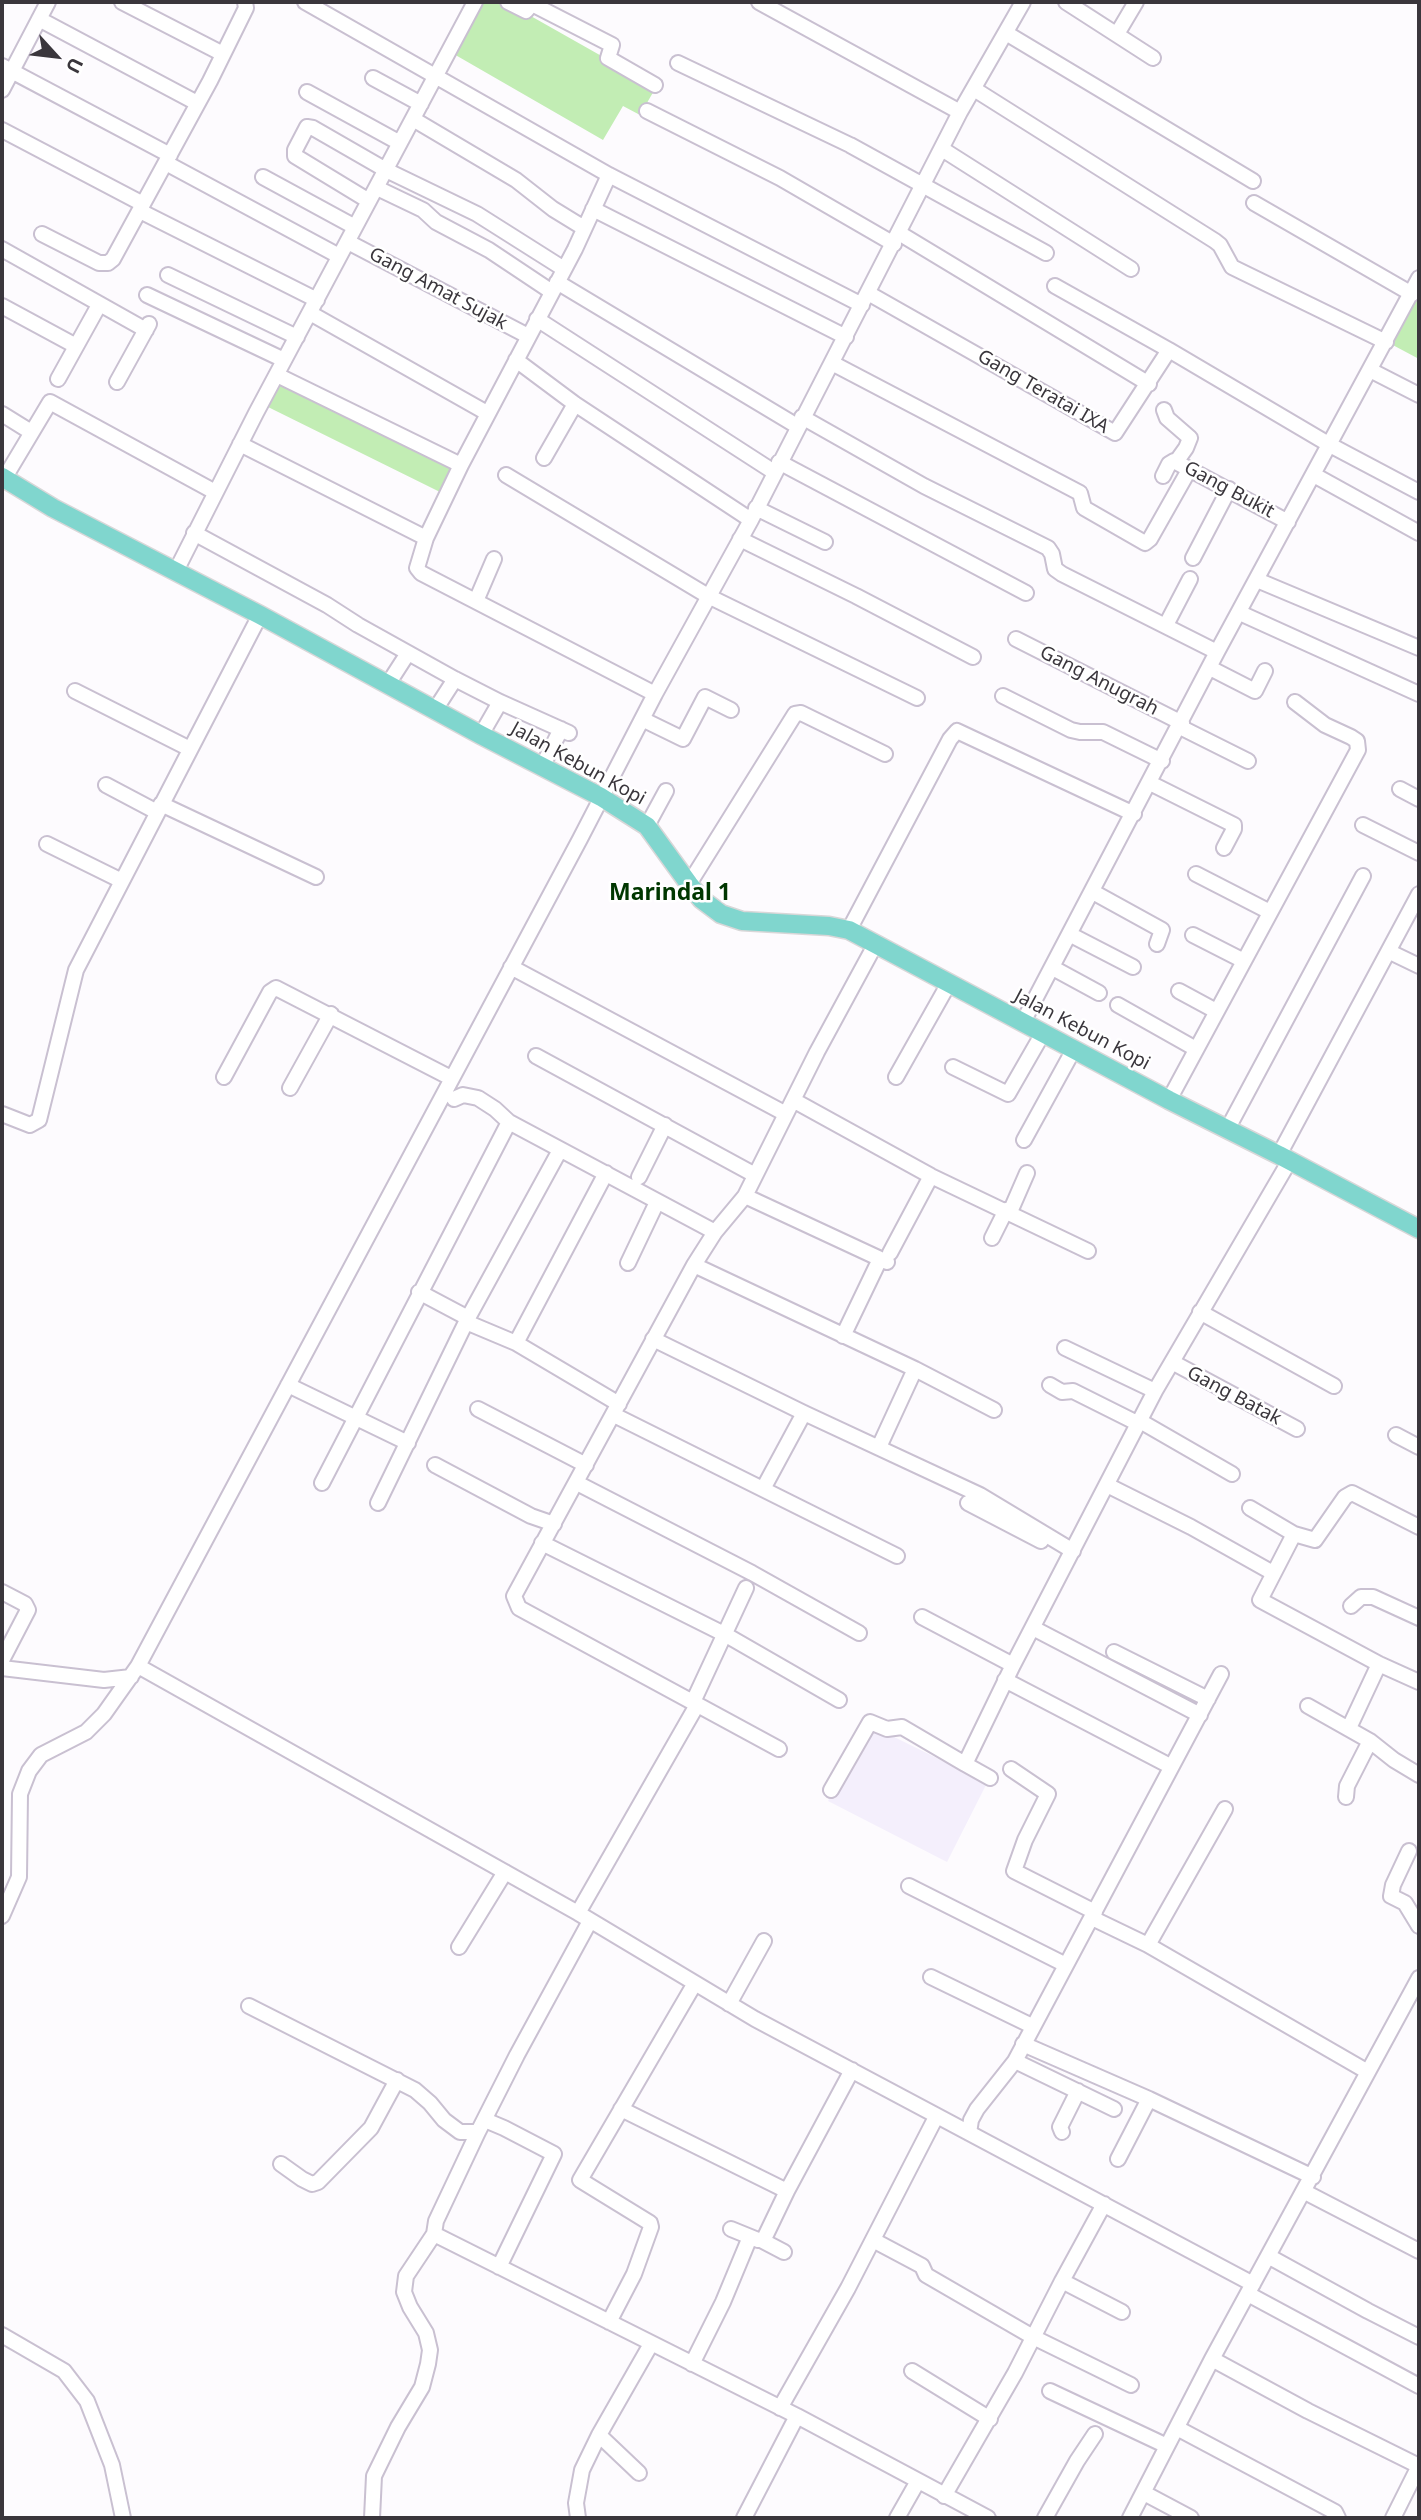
<!DOCTYPE html>
<style>
body{margin:0}
#map{position:relative;width:1421px;height:2520px;overflow:hidden;background:#fdfbfe;font-family:"Noto Sans",sans-serif}
canvas{display:block}
.frame{position:absolute;inset:0;border:4px solid #3a363c;pointer-events:none}
.north{position:absolute;left:21px;top:21px;width:70px;height:70px;-webkit-text-stroke:5px #fff;paint-order:stroke;rotate:117deg;font-size:19px;font-weight:700;line-height:28px;text-align:center;color:#3a363c}
.north::after{content:'';display:block;margin:auto;width:24px;height:32px;background:#3a363c;clip-path:polygon(50% 0,100% 100%,50% 72%,0 100%)}
</style>
<div id="map">
<canvas width="1421" height="2520"></canvas>
<div class="frame"></div>
<div class="north">U</div>
</div>
<script>
const c = document.querySelector('canvas').getContext('2d');
c.lineJoin = 'round';
function fillPath(path, color) {
  c.fillStyle = color;
  c.fill(path, 'evenodd');
}
function toPath(rows) {
  const path = new Path2D();
  for (const r of rows) {
    path.moveTo(r[0], r[1]);
    for (let i = 2; i < r.length; i += 2) path.lineTo(r[i], r[i + 1]);
  }
  return path;
}
function stroke(path, color, width, dash) {
  c.strokeStyle = color;
  c.lineWidth = width;
  c.lineCap = dash ? 'butt' : 'round';
  c.setLineDash(dash || []);
  c.stroke(path);
}
function write(font, color, halo, rows, align = 'center') {
  c.font = font + ' "Noto Sans",sans-serif';
  c.lineWidth = 5;
  c.setLineDash([]);
  c.textBaseline = 'middle';
  c.strokeStyle = halo;
  c.fillStyle = color;
  for (const [text, x, y, turn = 0] of rows) {
    c.save();
    c.translate(x, y);
    c.rotate((+turn || 0) * Math.PI / 180);
    c.textAlign = isNaN(turn) ? turn : align;
    if (halo) c.strokeText(text, 0, 0);
    c.fillText(text, 0, 0);
    c.restore();
  }
}
fillPath(toPath([
 [870,1725,987,1783,947,1862,828,1801]
]), '#f4effc');
fillPath(toPath([
 [481,2,506,2,651,84,655,89,640,115,623,106,603,140,452,53],
 [1419,285,1419,359,1389,343],
 [278,381,454,468,442,493,266,406]
]), '#c2edb4');
const minor = toPath([
 [122,2,223,54],
 [305,2,609,175,862,305],
 [508,2,526,11,532,4,612,45,608,58,655,85],
 [759,2,960,112],
 [1066,2,1153,58],
 [39,19,197,103],
 [1006,33,1253,181],
 [1117,34,1136,2],
 [678,63,850,145,1046,253],
 [2,66,170,155],
 [373,78,421,104],
 [974,89,1215,241,1220,245,1232,267,1386,342],
 [2,90,48,2],
 [307,92,400,143],
 [647,111,780,178,894,244],
 [413,119,516,180,553,209,584,228],
 [2,130,143,204],
 [942,149,1131,269],
 [166,163,339,256],
 [609,175,575,249,461,465,426,538,417,568,421,573,655,694],
 [263,177,355,227],
 [377,188,423,210,436,222,489,250,552,292],
 [369,201,295,156,295,150,307,127,313,128,386,170,477,214,564,269],
 [1254,203,1412,294],
 [593,209,846,337],
 [140,211,317,300],
 [899,233,1149,384],
 [42,234,99,263,108,263,113,259,210,81,246,8,245,2],
 [348,242,528,336],
 [2,249,146,330],
 [168,275,297,337],
 [557,282,797,426],
 [1055,286,1169,350],
 [868,293,1115,433,1169,350,1330,445,1419,492],
 [147,295,284,360],
 [2,306,76,346],
 [310,313,487,413],
 [537,319,774,472],
 [516,360,575,404,751,520],
 [832,363,1080,493,1084,508,1145,543,1150,539,1189,470],
 [1370,370,1419,395],
 [277,375,461,465],
 [58,379,99,305],
 [117,382,149,324],
 [1164,410,1167,418,1190,438,1186,448,1176,462],
 [2,414,31,432],
 [802,417,924,486,1048,548,1052,554,1055,569,1062,574,1217,652],
 [240,444,426,538],
 [544,458,575,404],
 [779,462,1026,593],
 [506,475,708,596,917,698],
 [1314,475,1419,533],
 [1163,476,1169,464,1174,461,1288,522],
 [4,479,50,402,215,492],
 [756,508,825,542],
 [194,533,327,605,358,625,455,679,500,702,569,733],
 [740,539,856,596,973,657],
 [1193,558,1229,489],
 [176,571,256,413,475,2],
 [1257,580,1419,648],
 [476,601,494,559],
 [1240,613,1419,694],
 [1166,625,1190,579],
 [1016,639,1182,723],
 [1210,668,1255,691,1265,671],
 [388,684,408,653],
 [75,691,190,749],
 [1003,696,1071,730,1080,732,1103,732,1162,761],
 [435,710,455,679],
 [642,719,683,739,705,697,731,710],
 [1180,727,1248,761],
 [481,735,500,702],
 [542,767,561,729],
 [1150,783,1234,825,1234,829,1224,848],
 [106,785,157,812],
 [1400,789,1419,799],
 [161,804,316,877],
 [1363,825,1419,853],
 [647,826,666,791],
 [47,844,122,881],
 [1196,874,1270,912],
 [689,884,795,714,801,713,885,754],
 [1093,892,1162,930,1157,944],
 [849,930,950,739,957,731,1134,814],
 [1071,935,1133,967],
 [1193,935,1244,961],
 [1390,952,1419,966],
 [511,967,786,1114],
 [1053,968,1099,993],
 [1179,991,1216,1011],
 [1118,1005,1196,1049],
 [1023,1022,1217,652,1419,278],
 [536,1056,755,1175],
 [953,1067,1008,1094,1043,1033],
 [224,1077,270,992,276,988,451,1078],
 [896,1077,949,983],
 [290,1088,331,1014],
 [454,1099,463,1095,478,1098,495,1109,509,1122,715,1232],
 [793,1100,931,1176,1088,1251],
 [1169,1100,1358,750,1357,741,1351,737,1325,725,1295,702],
 [2,1114,30,1125,39,1120,76,970,260,615],
 [1227,1130,1363,876],
 [1024,1140,1074,1049],
 [1279,1155,1419,894],
 [639,1177,665,1125],
 [745,1196,887,1262],
 [1010,1212,1027,1173],
 [992,1238,1006,1210],
 [890,1253,931,1176],
 [628,1263,657,1202],
 [694,1265,915,1369,994,1410],
 [419,1292,468,1318],
 [1200,1312,1334,1386],
 [466,1322,516,1343,619,1404],
 [843,1336,880,1259],
 [653,1339,804,1413,980,1495,1073,1551],
 [516,1343,606,1173],
 [1065,1348,1155,1391],
 [1172,1362,1297,1429],
 [288,1385,408,1443],
 [1050,1385,1062,1392,1073,1391,1139,1424],
 [478,1409,586,1465],
 [614,1415,897,1556],
 [1140,1421,1232,1474],
 [1396,1435,1419,1447],
 [879,1447,915,1369],
 [435,1465,531,1516,554,1524],
 [322,1483,509,1122],
 [577,1483,752,1573,859,1633],
 [1107,1485,1191,1527,1273,1573],
 [763,1489,804,1413],
 [378,1503,468,1318,560,1150],
 [968,1503,1041,1541],
 [1250,1508,1294,1534,1315,1540,1345,1497,1352,1493,1419,1527],
 [1294,1534,1260,1600,1379,1664,1419,1682],
 [542,1543,726,1635,839,1700],
 [2,1592,25,1604,28,1610,2,1660],
 [1351,1606,1361,1597,1373,1597,1419,1618],
 [922,1617,1013,1665],
 [1033,1628,1200,1715],
 [1114,1652,1208,1699],
 [138,1666,578,1913,755,2019,1253,2284],
 [2,1668,104,1680,131,1677],
 [1005,1680,1170,1766],
 [693,1702,746,1588],
 [1308,1706,1370,1741,1394,1760,1419,1775],
 [1349,1728,1379,1664],
 [779,1749,519,1608,514,1596,694,1265,715,1232,745,1196,817,1052,875,945],
 [1011,1769,1048,1794,1025,1840,1014,1871,1095,1912],
 [990,1778,965,1764,1013,1665,1155,1391,1290,1160],
 [831,1790,870,1722,887,1729,902,1727,965,1764],
 [1346,1797,1347,1786,1370,1741],
 [1409,1851,1393,1885,1391,1896,1405,1903,1419,1926],
 [909,1886,1066,1965],
 [578,1913,697,1705],
 [2,1916,19,1877,20,1794,29,1771,41,1755,86,1732,104,1714,138,1666,580,839,655,694,751,520,960,112,1023,2],
 [1092,1918,1148,1945,1368,2072],
 [1148,1945,1225,1809],
 [459,1947,505,1872],
 [931,1977,1032,2026],
 [729,2004,764,1941],
 [249,2006,415,2090,430,2103,444,2120,460,2132,478,2132],
 [1023,2044,1149,2099,1313,2177],
 [1015,2061,1114,2109],
 [621,2109,787,2191,852,2070],
 [485,2120,504,2128,554,2154,499,2267],
 [1062,2132,1060,2127,1078,2091],
 [969,2133,971,2120,977,2109,1015,2061,1221,1674],
 [1118,2159,1149,2099],
 [281,2164,302,2179,312,2184,318,2182,371,2128,397,2080],
 [1305,2192,1419,2251],
 [731,2229,758,2240],
 [434,2234,797,2416,988,2518],
 [873,2240,922,2266,926,2275,1033,2337,1131,2385],
 [784,2252,763,2241,787,2191],
 [1268,2256,1368,2311,1419,2337],
 [1062,2281,1122,2312],
 [1248,2294,1419,2386],
 [609,2322,634,2274,651,2227,650,2223,580,2180,695,1983],
 [2,2335,64,2371,87,2401,112,2465,123,2518],
 [1212,2359,1308,2411,1419,2466],
 [692,2364,723,2302,750,2237],
 [912,2371,990,2419],
 [1050,2391,1167,2446],
 [780,2408,848,2288,936,2117],
 [1177,2428,1335,2512,1338,2518],
 [599,2435,639,2473],
 [1144,2493,1191,2518],
 [944,2496,1015,2373,1062,2281,1104,2204],
 [372,2518,374,2476,398,2427,422,2387,428,2364,430,2350,426,2333,410,2307,404,2292,406,2276,434,2234,436,2221,478,2132,517,2055,590,1921],
 [578,2518,576,2503,582,2470,599,2435,651,2344],
 [744,2518,797,2416],
 [897,2518,918,2481],
 [1045,2518,1077,2461,1095,2434],
 [1130,2518,1212,2359,1419,1978],
 [1393,2518,1419,2466]
]);
const major = toPath([
 [2,477,53,508,260,615,481,735,601,797,647,826,689,884,701,899,721,914,742,921,829,926,849,930,1169,1100,1279,1155,1419,1229]
]);
stroke(minor, '#c9c0d1', 18);
stroke(major, '#d8d7d8', 21);
stroke(minor, '#fff', 14);
stroke(major, '#80d6ce', 18);
write('19px', '#3a363c', '#fff', [
 ["Gang Amat Sujak",438,289,28],
 ["Gang Teratai IXA",1043,392,30],
 ["Gang Bukit",1229,490,28],
 ["Gang Anugrah",1099,681,27],
 ["Jalan Kebun Kopi",578,764,29],
 ["Jalan Kebun Kopi",1082,1030,28],
 ["Gang Batak",1234,1396,28]
]);
write('bold 23px', '#003700', '#fff', [
 ["Marindal 1",670,893]
]);
</script>
